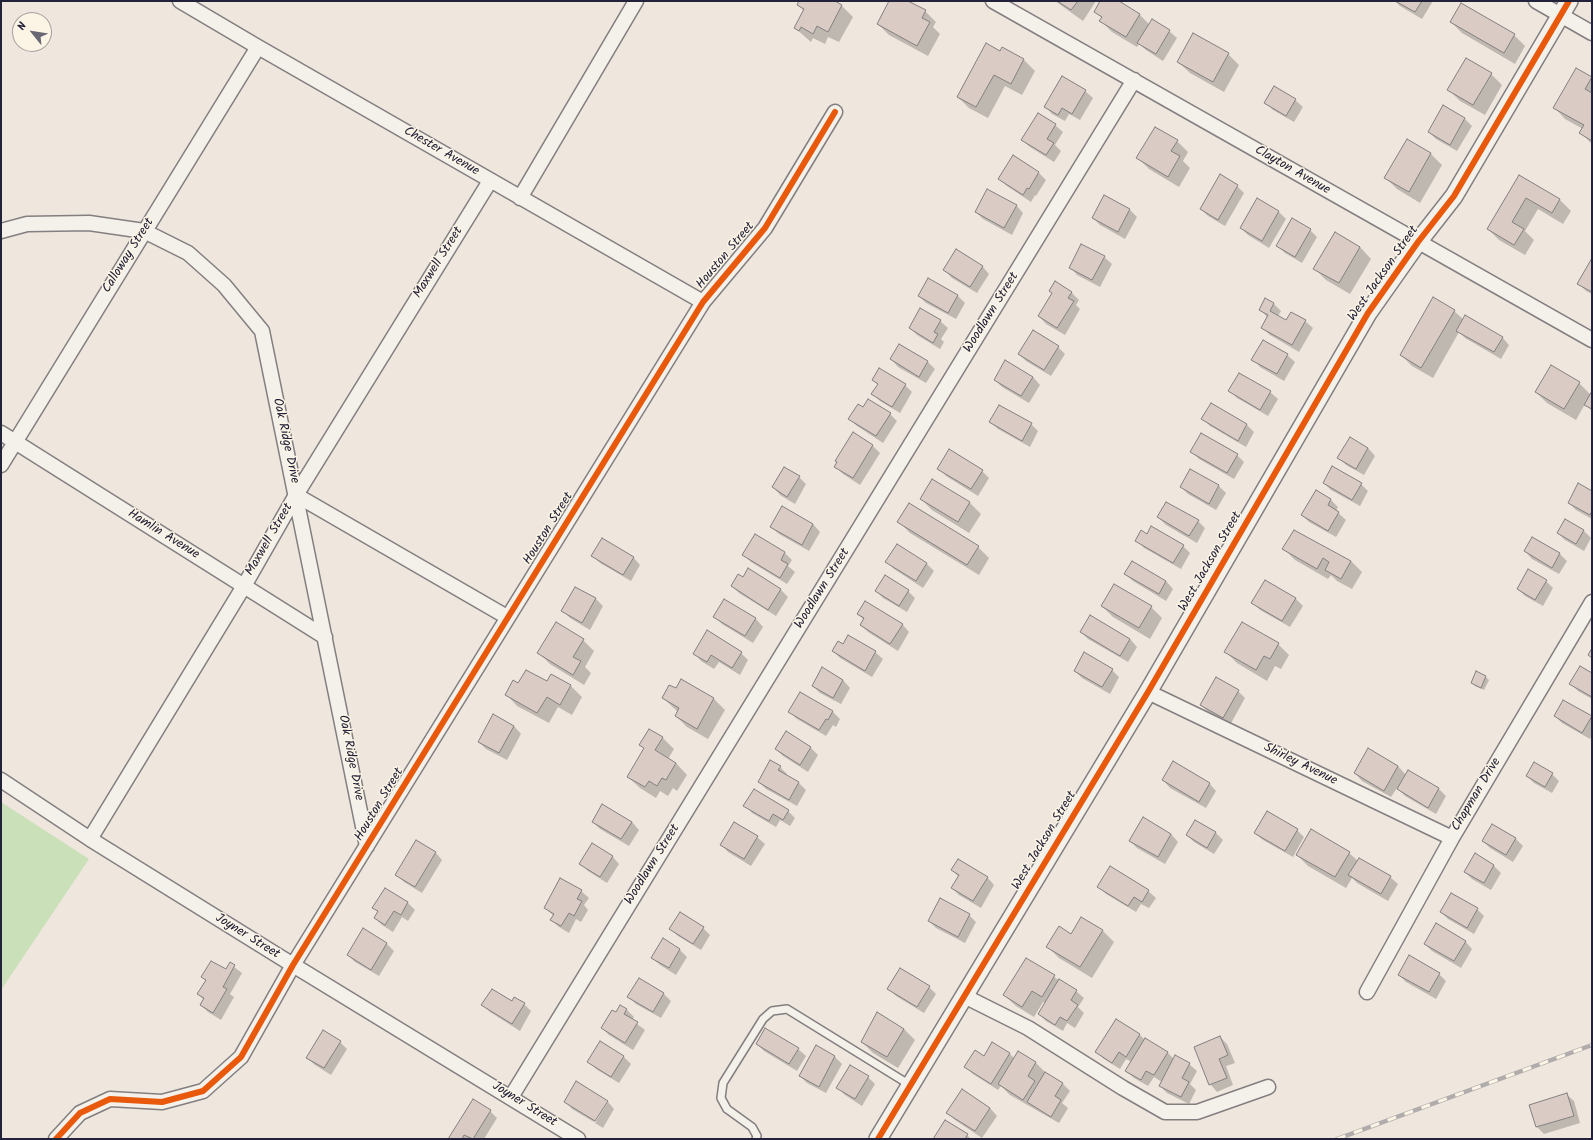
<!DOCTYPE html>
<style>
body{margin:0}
#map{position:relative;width:1593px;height:1140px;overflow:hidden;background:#efe6de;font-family:Kalam,sans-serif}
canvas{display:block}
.frame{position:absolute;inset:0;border:2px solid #22223b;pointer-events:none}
.north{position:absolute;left:12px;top:12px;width:40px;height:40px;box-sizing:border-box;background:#fcf5e5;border:1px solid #a5a1a1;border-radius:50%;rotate:300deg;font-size:11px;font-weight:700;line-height:16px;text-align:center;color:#22223b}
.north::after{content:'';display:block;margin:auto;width:14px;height:18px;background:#6a6774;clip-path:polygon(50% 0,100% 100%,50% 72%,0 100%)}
</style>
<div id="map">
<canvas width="1593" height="1140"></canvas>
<div class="frame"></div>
<div class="north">N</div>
</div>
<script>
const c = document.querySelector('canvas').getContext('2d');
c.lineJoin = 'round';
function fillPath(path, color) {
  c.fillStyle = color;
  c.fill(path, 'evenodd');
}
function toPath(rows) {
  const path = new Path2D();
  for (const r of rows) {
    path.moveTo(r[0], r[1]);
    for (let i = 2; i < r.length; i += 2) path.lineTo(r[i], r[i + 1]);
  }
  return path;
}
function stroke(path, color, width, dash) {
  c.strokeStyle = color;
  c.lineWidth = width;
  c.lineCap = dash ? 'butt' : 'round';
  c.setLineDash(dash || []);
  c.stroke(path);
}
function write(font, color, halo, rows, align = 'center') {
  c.font = font + ' Kalam,sans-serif';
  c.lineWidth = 3;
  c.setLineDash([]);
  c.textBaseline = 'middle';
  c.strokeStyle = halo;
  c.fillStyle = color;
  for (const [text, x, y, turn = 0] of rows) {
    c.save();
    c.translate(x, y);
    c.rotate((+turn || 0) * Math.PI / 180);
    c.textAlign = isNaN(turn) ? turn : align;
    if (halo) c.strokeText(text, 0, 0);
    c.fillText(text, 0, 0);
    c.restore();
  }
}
fillPath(toPath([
 [1,802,89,859,1,990]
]), '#cae0b9');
fillPath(toPath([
 [801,1,832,1,842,6,853,17,839,42,828,37,825,44,813,38,811,42,795,28,804,11,798,5],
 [890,1,906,1,925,11,936,22,933,27,940,34,928,56,889,35,878,24],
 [1055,1,1096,1,1083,21],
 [1101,1,1117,1,1139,14,1150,25,1152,21,1169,31,1177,38,1163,61,1146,50,1139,44,1137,47,1112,32,1101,21,1102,18,1095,11],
 [1395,1,1433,1,1422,19,1400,6],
 [1451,22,1514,35,1525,46,1515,64,1462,33],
 [1003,48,1024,60,1035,71,1022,95,1005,86,988,118,969,108,958,97],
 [1228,54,1239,65,1224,92,1190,73,1178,62],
 [1491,74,1502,85,1485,115,1460,101,1449,90],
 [1591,78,1592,79,1592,144,1581,133,1583,129,1565,119,1554,107],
 [1085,91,1093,98,1080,120,1069,114,1065,121,1052,114,1045,106],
 [1295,100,1303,107,1294,122,1273,110,1266,103],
 [1038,115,1055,125,1063,132,1055,145,1061,151,1054,162,1030,147,1022,140],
 [1465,119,1472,126,1457,151,1436,139,1429,132],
 [1407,140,1431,154,1442,165,1420,203,1397,189,1386,178],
 [1177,141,1188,152,1183,161,1190,168,1179,187,1149,169,1138,158],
 [1013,157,1039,173,1046,180,1036,196,1035,195,1031,202,1007,186,999,179],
 [1519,176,1560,200,1571,211,1563,224,1538,209,1525,231,1534,240,1525,255,1499,240,1488,229],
 [1237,186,1244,193,1225,226,1208,216,1201,209],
 [1105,196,1130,210,1137,217,1125,239,1100,225,1093,218],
 [1016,205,1023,213,1012,235,983,219,976,212],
 [1279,212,1286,219,1269,248,1248,235,1241,228],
 [1310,230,1317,237,1302,263,1285,253,1278,246],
 [1360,247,1371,259,1350,294,1326,280,1315,269],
 [1104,257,1112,264,1100,287,1077,275,1070,267],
 [1592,260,1592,294,1586,291,1578,283],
 [982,266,989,274,977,293,952,278,944,270],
 [1055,283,1072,293,1079,300,1076,305,1080,309,1065,335,1046,324,1039,316,1053,294],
 [919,296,958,296,965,303,956,319,926,303],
 [1266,299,1274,304,1281,311,1278,316,1287,321,1305,321,1313,328,1299,352,1270,335,1262,328,1267,317,1260,309],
 [921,310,940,321,948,328,941,339,944,342,940,349,917,335,910,328],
 [1454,311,1464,320,1502,337,1509,345,1501,359,1465,338,1459,332,1433,378,1412,366,1401,355],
 [900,345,928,362,935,369,926,383,898,367,891,359],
 [1058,347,1065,354,1051,376,1026,361,1019,354],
 [1287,355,1295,362,1284,381,1260,367,1253,359],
 [1551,367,1579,383,1591,395,1592,393,1592,411,1585,404,1576,420,1547,403,1536,392],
 [1033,377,1040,385,1029,403,1002,387,995,380],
 [873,380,905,385,912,392,900,413,880,401,873,394,878,385],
 [1230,391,1270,392,1278,399,1268,416,1237,398],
 [1211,405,1247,425,1254,432,1246,447,1210,426,1203,419],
 [890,414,897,421,883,443,857,426,849,419],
 [990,422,1031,424,1038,431,1030,447,998,429],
 [854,434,873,446,880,453,860,485,843,474,836,467],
 [1368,448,1375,456,1364,475,1346,465,1339,458],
 [1192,452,1237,455,1244,462,1234,479,1199,459],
 [939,468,982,471,989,478,978,496,946,476],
 [1191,470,1219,486,1226,493,1216,510,1188,494,1181,487],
 [799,477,806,484,795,504,780,495,773,487],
 [932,480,970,503,981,514,969,533,932,510,921,499],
 [1324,483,1361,484,1368,491,1360,506,1331,490],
 [1316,491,1331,500,1338,507,1336,511,1346,520,1336,537,1309,522,1302,515],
 [1592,492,1592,519,1576,510,1569,503],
 [1158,517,1198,521,1205,528,1197,543,1166,525],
 [1565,520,1584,531,1591,538,1584,551,1565,540,1558,533],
 [899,522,978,547,989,558,979,575,910,533],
 [813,524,820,532,809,551,779,534,771,527],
 [756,535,785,553,792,560,788,566,795,572,787,584,751,562,744,555],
 [1147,535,1183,546,1190,553,1181,569,1144,548,1137,540],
 [1532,538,1560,554,1567,561,1559,574,1532,559,1525,551],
 [897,545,927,564,934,571,923,588,894,569,887,562],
 [1284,549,1351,561,1362,572,1352,589,1337,581,1331,575,1328,579,1295,560],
 [593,556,633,557,640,565,631,581,600,563],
 [1125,574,1166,581,1173,589,1166,601,1133,581],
 [743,578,780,589,788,597,776,616,739,593,732,586],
 [1546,581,1553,588,1543,606,1525,596,1518,589],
 [576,588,596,599,603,606,590,630,570,618,563,611],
 [876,591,908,591,915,598,907,612,883,598],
 [1295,598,1303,606,1290,627,1260,610,1253,603],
 [724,600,756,619,763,627,753,643,722,624,714,616],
 [1102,606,1151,607,1162,618,1150,639,1113,617],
 [858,614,902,624,909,632,898,651,868,632,861,625,864,620],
 [1081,632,1130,639,1137,647,1128,662,1088,639],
 [849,636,875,652,883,659,872,677,840,658,833,651,843,646],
 [583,640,594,651,585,667,591,673,584,685,550,664,539,653],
 [1278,644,1289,655,1281,669,1275,666,1267,681,1237,663,1226,652],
 [694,653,741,653,748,660,740,675,719,662,714,669,701,661],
 [822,669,843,680,850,688,841,704,820,693,813,686],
 [1112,670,1119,677,1110,694,1082,678,1075,671],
 [1592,674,1592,699,1578,691,1571,684],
 [551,675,571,686,582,697,572,715,558,707,549,723,517,706,506,694,519,685,547,683],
 [1486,677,1489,680,1484,690,1475,686,1472,683],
 [681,681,714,699,725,710,708,739,687,727,676,716,678,712,663,698,676,690],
 [1238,691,1245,698,1230,725,1208,712,1201,705],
 [801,693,833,712,840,719,836,727,833,725,826,736,797,719,790,712],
 [493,715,514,726,521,734,507,760,486,749,479,742],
 [1555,716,1591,717,1592,735,1590,739,1562,723],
 [649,730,663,738,674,749,668,759,676,763,687,775,677,791,673,788,668,796,660,791,656,798,640,788,628,777,645,749,640,745],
 [786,733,811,748,818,755,808,772,783,756,776,749],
 [1398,766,1406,775,1408,771,1439,789,1446,796,1436,814,1405,796,1397,788,1391,797,1362,781,1355,773],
 [780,767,787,774,786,776,799,783,806,790,797,806,766,789,759,782],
 [1552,774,1559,781,1552,793,1534,783,1527,776],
 [1163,780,1209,783,1216,791,1206,808,1170,788],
 [745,805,788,811,795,818,790,826,780,820,776,827,752,813],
 [1195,821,1216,833,1223,840,1214,854,1194,842,1187,835],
 [593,822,632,822,639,830,629,846,600,829],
 [1297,830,1304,837,1293,857,1263,840,1255,833],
 [1171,834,1178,842,1165,864,1137,848,1130,841],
 [757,837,765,844,751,866,728,852,721,844],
 [1515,838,1523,846,1513,862,1490,848,1483,841],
 [435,852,442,860,422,893,404,882,397,875],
 [1349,853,1358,861,1359,859,1390,877,1398,884,1388,901,1357,883,1352,878,1346,888,1308,866,1297,855],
 [1475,855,1494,866,1501,873,1491,890,1472,879,1465,872],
 [612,856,619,864,607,883,588,871,581,864],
 [952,870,987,877,994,885,981,908,959,895,952,888,959,877],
 [1099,887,1148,891,1156,898,1149,908,1141,904,1136,912,1106,894],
 [385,889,408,903,415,910,408,921,402,917,393,932,382,925,375,918,378,912,374,908],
 [581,891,589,898,584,905,588,910,581,922,576,919,569,933,559,927,551,920,554,916,545,908],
 [1477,909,1484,916,1474,934,1448,919,1441,912],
 [969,915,976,922,965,943,936,928,929,921],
 [703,928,710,935,701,950,678,936,670,929],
 [363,930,387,944,394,951,379,976,355,962,348,955],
 [1102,930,1114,942,1092,978,1059,958,1048,947,1072,935],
 [663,940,680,950,687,957,676,975,660,965,652,958],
 [1465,941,1472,949,1461,968,1432,951,1425,944],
 [1026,959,1076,991,1084,998,1078,1007,1084,1013,1075,1028,1067,1023,1063,1031,1046,1021,1039,1014,1046,1003,1043,1002,1034,1017,1016,1006,1004,995],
 [230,964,242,973,230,994,234,997,221,1020,208,1012,201,1005,204,1000,198,994,206,981,202,977,226,971],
 [1439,974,1446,981,1436,999,1406,982,1399,975],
 [639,979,664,994,671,1001,661,1018,636,1004,629,997],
 [929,987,936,994,924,1013,896,996,888,988],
 [524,1004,531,1011,520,1031,490,1012,483,1005],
 [627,1010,634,1017,632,1020,645,1030,633,1050,609,1035,602,1028,616,1014],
 [877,1013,904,1029,915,1040,898,1068,873,1053,862,1042],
 [1116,1020,1140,1035,1145,1040,1167,1052,1174,1059,1189,1064,1197,1071,1190,1084,1196,1090,1189,1104,1167,1093,1160,1086,1162,1082,1154,1077,1148,1086,1134,1078,1126,1071,1132,1062,1126,1059,1120,1069,1104,1059,1096,1052],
 [1220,1037,1227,1044,1235,1063,1226,1066,1233,1085,1217,1092,1210,1084],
 [340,1042,347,1049,331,1075,315,1065,307,1058],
 [757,1044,798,1049,806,1056,797,1071,764,1051],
 [816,1047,835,1057,842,1064,826,1093,807,1083,800,1076],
 [1018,1052,1036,1063,1047,1074,1062,1083,1070,1091,1062,1103,1068,1108,1059,1123,1010,1095,1001,1086,998,1090,973,1074,966,1067,984,1057,1009,1053,1014,1058],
 [624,1057,631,1064,619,1083,596,1069,589,1062],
 [868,1077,875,1084,862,1106,845,1095,838,1088],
 [577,1082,608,1102,606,1102,594,1122,572,1109,565,1101],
 [1566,1094,1574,1101,1580,1123,1544,1134,1537,1127,1530,1105],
 [608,1102,614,1109,603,1128,595,1123],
 [990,1108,997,1116,982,1138,955,1120,948,1113],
 [490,1111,497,1118,484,1139,449,1139],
 [967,1135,971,1139,934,1139]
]), '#0003');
const building = toPath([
 [799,1,835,1,842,5,828,32,817,26,813,34,801,27,799,31,794,28,804,9,797,5,799,1],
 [889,1,908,1,926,10,922,18,930,22,917,46,877,24,889,1],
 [1057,1,1078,1,1071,10,1057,1],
 [1100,1,1119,1,1140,14,1126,37,1099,21,1102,17,1094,12,1100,1],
 [1395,1,1422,1,1415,12,1395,1],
 [1461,3,1515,34,1504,53,1450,22,1461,3],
 [1152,19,1170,30,1156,54,1137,43,1152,19],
 [1193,33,1229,53,1213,82,1177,62,1193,33],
 [986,43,1000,51,1002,47,1024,59,1011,84,994,75,976,107,957,97,986,43],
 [1466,58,1492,73,1473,105,1447,90,1466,58],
 [1576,68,1592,77,1585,89,1592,93,1592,141,1579,133,1584,125,1553,108,1576,68],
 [1062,76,1086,90,1072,114,1062,108,1058,115,1044,107,1062,76],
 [1274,86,1296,99,1286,116,1264,103,1274,86],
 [1443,105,1465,118,1450,145,1428,132,1443,105],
 [1038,113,1056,124,1047,139,1054,143,1046,155,1021,140,1038,113],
 [1155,127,1178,140,1171,151,1180,156,1168,177,1136,158,1155,127],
 [1407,139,1431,153,1409,192,1384,178,1407,139],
 [1013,155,1039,172,1029,189,1027,188,1023,195,998,179,1013,155],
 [1220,174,1238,185,1218,220,1200,209,1220,174],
 [1519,175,1560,199,1552,213,1526,198,1512,222,1524,229,1514,245,1487,229,1519,175],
 [987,189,1017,205,1004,228,975,212,987,189],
 [1104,195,1130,209,1118,232,1092,218,1104,195],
 [1257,198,1279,211,1262,241,1240,228,1257,198],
 [1292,218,1311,229,1295,257,1276,246,1292,218],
 [1335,232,1360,247,1339,283,1313,269,1335,232],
 [1081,244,1105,256,1092,280,1069,268,1081,244],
 [956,249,983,266,970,287,943,270,956,249],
 [1592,258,1592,292,1577,284,1592,258],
 [928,278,958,295,948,313,918,296,928,278],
 [1055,281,1072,292,1068,298,1074,301,1057,328,1038,316,1052,293,1049,291,1055,281],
 [1433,297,1455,310,1421,368,1400,355,1433,297],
 [1265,298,1274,303,1270,311,1286,320,1291,312,1306,320,1292,345,1261,328,1268,315,1259,310,1265,298],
 [920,308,941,320,934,332,938,334,933,343,909,328,920,308],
 [1465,315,1503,337,1494,352,1456,331,1465,315],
 [1033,330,1059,346,1044,370,1018,354,1033,330],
 [1263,340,1288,354,1277,374,1251,360,1263,340],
 [899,344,928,361,919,377,890,359,899,344],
 [1005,360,1033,377,1021,396,994,380,1005,360],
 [1551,365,1580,382,1564,409,1535,392,1551,365],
 [879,368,906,384,892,407,871,394,878,384,872,380,879,368],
 [1239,373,1271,391,1260,410,1228,391,1239,373],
 [1592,391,1592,409,1584,405,1592,391],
 [868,399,891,413,876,436,848,419,858,404,863,407,868,399],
 [1211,403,1247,424,1238,441,1201,419,1211,403],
 [999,405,1032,423,1022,441,989,422,999,405],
 [853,432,873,445,853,478,834,467,837,462,835,461,853,432],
 [1201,433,1238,454,1227,473,1190,452,1201,433],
 [1350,437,1368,448,1356,469,1337,458,1350,437],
 [949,449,983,470,971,489,937,469,949,449],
 [1332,466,1362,483,1352,500,1323,483,1332,466],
 [784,467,800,476,787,497,772,487,784,467],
 [1190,469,1219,485,1209,504,1180,487,1190,469],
 [932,479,970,502,958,522,920,499,932,479],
 [1578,483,1592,491,1592,511,1590,515,1568,503,1578,483],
 [1316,490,1331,499,1328,505,1339,512,1328,531,1301,515,1316,490],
 [1166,502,1199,520,1189,536,1157,517,1166,502],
 [909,503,979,546,967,565,897,522,909,503],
 [782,506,813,524,802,545,770,527,782,506],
 [1565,519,1584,530,1576,544,1557,533,1565,519],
 [1151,526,1184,545,1173,563,1135,541,1141,530,1147,534,1151,526],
 [1294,530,1351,561,1341,579,1325,570,1329,562,1323,558,1317,569,1282,549,1294,530],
 [755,534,785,552,781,560,788,564,780,578,742,555,755,534],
 [1532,537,1560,553,1552,568,1524,551,1532,537],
 [602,538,634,557,623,575,591,556,602,538],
 [897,544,927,563,916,581,885,562,897,544],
 [1132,561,1166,581,1159,594,1124,574,1132,561],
 [748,568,781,589,768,610,731,586,738,574,743,577,748,568],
 [1528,569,1547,580,1535,600,1517,589,1528,569],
 [885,575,909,590,899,606,875,591,885,575],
 [1265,580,1296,598,1282,621,1251,603,1265,580],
 [1114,584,1152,606,1139,628,1101,606,1114,584],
 [575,587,596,598,582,623,561,611,575,587],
 [724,599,756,618,745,636,713,617,724,599],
 [865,601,903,624,890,644,860,625,864,618,857,614,865,601],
 [1090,615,1130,639,1120,656,1080,632,1090,615],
 [556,622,584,639,573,657,581,661,573,675,537,653,556,622],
 [1242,622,1279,643,1270,659,1264,656,1256,670,1224,652,1242,622],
 [707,630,742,652,732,668,711,655,707,662,693,654,707,630],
 [848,635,876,651,865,671,832,651,838,641,843,644,848,635],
 [1592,648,1592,658,1588,655,1592,648],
 [1084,652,1113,669,1102,687,1074,671,1084,652],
 [1580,666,1592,673,1592,697,1569,684,1580,666],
 [822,667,843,680,833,698,812,686,822,667],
 [526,670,547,681,551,674,571,685,560,705,547,697,537,713,505,695,513,680,518,683,526,670],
 [1476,671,1486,676,1481,688,1471,683,1476,671],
 [1216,677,1239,690,1223,718,1200,705,1216,677],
 [681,679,714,698,697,729,675,716,679,708,662,698,669,685,676,688,681,679],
 [800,692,833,711,828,720,826,719,819,730,788,712,800,692],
 [1563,700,1592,716,1582,733,1554,716,1563,700],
 [493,714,514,726,499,753,478,742,493,714],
 [649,729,663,737,655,750,676,763,666,780,662,778,657,786,649,781,645,787,627,777,644,748,639,745,649,729],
 [786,731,811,747,800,765,775,749,786,731],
 [1368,748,1398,766,1384,791,1354,773,1368,748],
 [770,760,781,766,778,770,799,782,789,800,758,782,770,760],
 [1173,761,1210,783,1199,802,1162,780,1173,761],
 [1534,762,1553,773,1545,787,1526,776,1534,762],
 [1408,770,1439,788,1428,808,1397,789,1408,770],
 [754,789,789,810,783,820,773,814,769,821,743,806,754,789],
 [602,804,632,822,621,839,592,822,602,804],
 [1267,811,1298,829,1285,851,1254,833,1267,811],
 [1143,817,1171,834,1158,857,1129,841,1143,817],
 [1195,820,1216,832,1207,848,1186,835,1195,820],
 [734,822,758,836,744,859,720,845,734,822],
 [1492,824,1516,838,1506,855,1482,841,1492,824],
 [1311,829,1350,852,1335,877,1296,855,1311,829],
 [416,840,436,852,415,887,395,875,416,840],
 [592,843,613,856,600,877,579,864,592,843],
 [1475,853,1494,865,1484,883,1464,872,1475,853],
 [1359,858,1391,876,1381,894,1348,875,1359,858],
 [958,859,988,877,973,901,951,888,959,875,951,870,958,859],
 [1110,866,1149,890,1142,902,1134,897,1128,906,1097,887,1110,866],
 [560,878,582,890,577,899,582,901,574,916,569,913,561,926,550,920,554,914,544,908,560,878],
 [385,888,408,902,401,915,394,911,385,925,374,918,378,911,372,908,385,888],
 [1451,893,1478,908,1467,928,1440,912,1451,893],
 [940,898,970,914,958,937,928,921,940,898],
 [680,912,704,927,693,944,669,929,680,912],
 [1081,917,1103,930,1080,967,1046,947,1059,926,1071,934,1081,917],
 [1436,923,1466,941,1454,961,1424,944,1436,923],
 [363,928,387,943,371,970,347,955,363,928],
 [663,938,680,949,669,968,651,958,663,938],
 [1409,955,1440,973,1429,992,1398,975,1409,955],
 [1026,958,1055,975,1042,997,1032,991,1022,1007,1003,995,1026,958],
 [211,961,226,969,230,962,235,965,223,987,227,989,213,1013,200,1005,204,998,197,994,206,980,201,977,211,961],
 [900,968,930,986,917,1007,887,989,900,968],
 [639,978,664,993,653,1012,627,997,639,978],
 [1059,979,1077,990,1071,1000,1078,1005,1067,1021,1060,1017,1055,1025,1038,1014,1059,979],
 [492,989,512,1001,514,997,525,1003,512,1024,481,1005,492,989],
 [620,1005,627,1009,624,1014,638,1022,625,1043,601,1028,612,1010,616,1012,620,1005],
 [877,1012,904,1029,887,1057,861,1042,877,1012],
 [1116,1019,1140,1034,1126,1057,1119,1052,1112,1063,1095,1052,1116,1019],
 [765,1028,799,1048,789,1064,756,1044,765,1028],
 [323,1030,341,1041,324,1068,306,1058,323,1030],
 [1220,1036,1228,1055,1219,1059,1227,1078,1209,1085,1194,1047,1220,1036],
 [1145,1038,1168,1052,1154,1075,1146,1071,1141,1080,1125,1071,1145,1038],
 [600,1041,624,1056,611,1077,587,1062,600,1041],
 [992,1042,1010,1053,991,1084,964,1067,975,1050,984,1056,992,1042],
 [816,1045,835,1056,819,1087,799,1076,816,1045],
 [1018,1051,1036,1062,1028,1076,1035,1081,1023,1100,998,1084,1018,1051],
 [1175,1055,1190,1063,1182,1078,1189,1082,1181,1097,1159,1086,1175,1055],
 [850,1065,869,1076,855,1099,836,1088,850,1065],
 [1045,1072,1063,1083,1055,1096,1061,1100,1051,1117,1027,1102,1045,1072],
 [576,1081,608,1101,595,1121,564,1102,576,1081],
 [962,1089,990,1108,975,1131,946,1113,962,1089],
 [1567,1093,1574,1116,1536,1127,1529,1105,1567,1093],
 [473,1099,491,1110,473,1139,464,1135,462,1139,448,1139,473,1099],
 [945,1120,968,1134,965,1139,933,1139,945,1120]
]);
fillPath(building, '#daccc5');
stroke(building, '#837f80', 1);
const service = toPath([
 [756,1139,757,1136,752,1127,727,1109,721,1098,723,1083,763,1019,772,1011,787,1009,910,1085]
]);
const minor = toPath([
 [180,1,258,47,703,302],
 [993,1,1592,340],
 [1536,1,1592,33],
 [520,198,636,1],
 [1,231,27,224,89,223,144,231,188,253,224,285,262,331,367,846],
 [1,433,325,637],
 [1,465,258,47],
 [296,495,507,617],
 [1148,692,1452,838],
 [1,780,90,839,293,965,578,1139],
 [90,839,244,586,296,495,490,181],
 [1367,992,1452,838,1592,602],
 [964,996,1028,1028,1123,1088,1165,1112,1197,1112,1268,1087],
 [511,1097,1134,80],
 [56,1139,80,1113,110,1099,162,1102,203,1091,241,1057,293,965,703,302,765,228,835,112]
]);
const tertiary = toPath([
 [878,1139,1148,692,1368,313,1418,242,1454,196,1569,1]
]);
stroke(service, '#837f80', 10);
stroke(minor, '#837f80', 17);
stroke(tertiary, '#837f80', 20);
stroke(service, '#f4f0ea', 7);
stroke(minor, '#f4f0ea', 14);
stroke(tertiary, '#f4f0ea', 17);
const rail = toPath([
 [1337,1139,1592,1045]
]);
stroke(rail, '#afacab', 4.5);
stroke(rail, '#fcf5e5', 3, [9]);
stroke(toPath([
 [56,1139,80,1113,110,1099,162,1102,203,1091,241,1057,293,965,703,302,765,228,835,112],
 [878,1139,1148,692,1368,313,1418,242,1454,196,1569,1]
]), '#e8590c', 6);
write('13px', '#22223b', '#fcf5e5', [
 ["Chester Avenue",441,152,30],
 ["Clayton Avenue",1292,171,30],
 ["Calloway Street",129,256,-58],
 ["Houston Street",726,256,-50],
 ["Maxwell Street",439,263,-58],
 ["West Jackson Street",1384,274,-55],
 ["Woodlawn Street",992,313,-58],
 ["Oak Ridge Drive",285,441,78],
 ["Houston Street",549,529,-58],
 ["Hamlin Avenue",163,535,32],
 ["Maxwell Street",270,540,-60],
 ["West Jackson Street",1211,562,-60],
 ["Woodlawn Street",823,589,-58],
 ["Oak Ridge Drive",350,758,79],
 ["Shirley Avenue",1300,765,26],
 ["Chapman Drive",1477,795,-59],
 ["Houston Street",380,805,-59],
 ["West Jackson Street",1045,841,-59],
 ["Woodlawn Street",653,865,-58],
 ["Joyner Street",247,937,32],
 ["Joyner Street",524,1105,32]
]);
</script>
